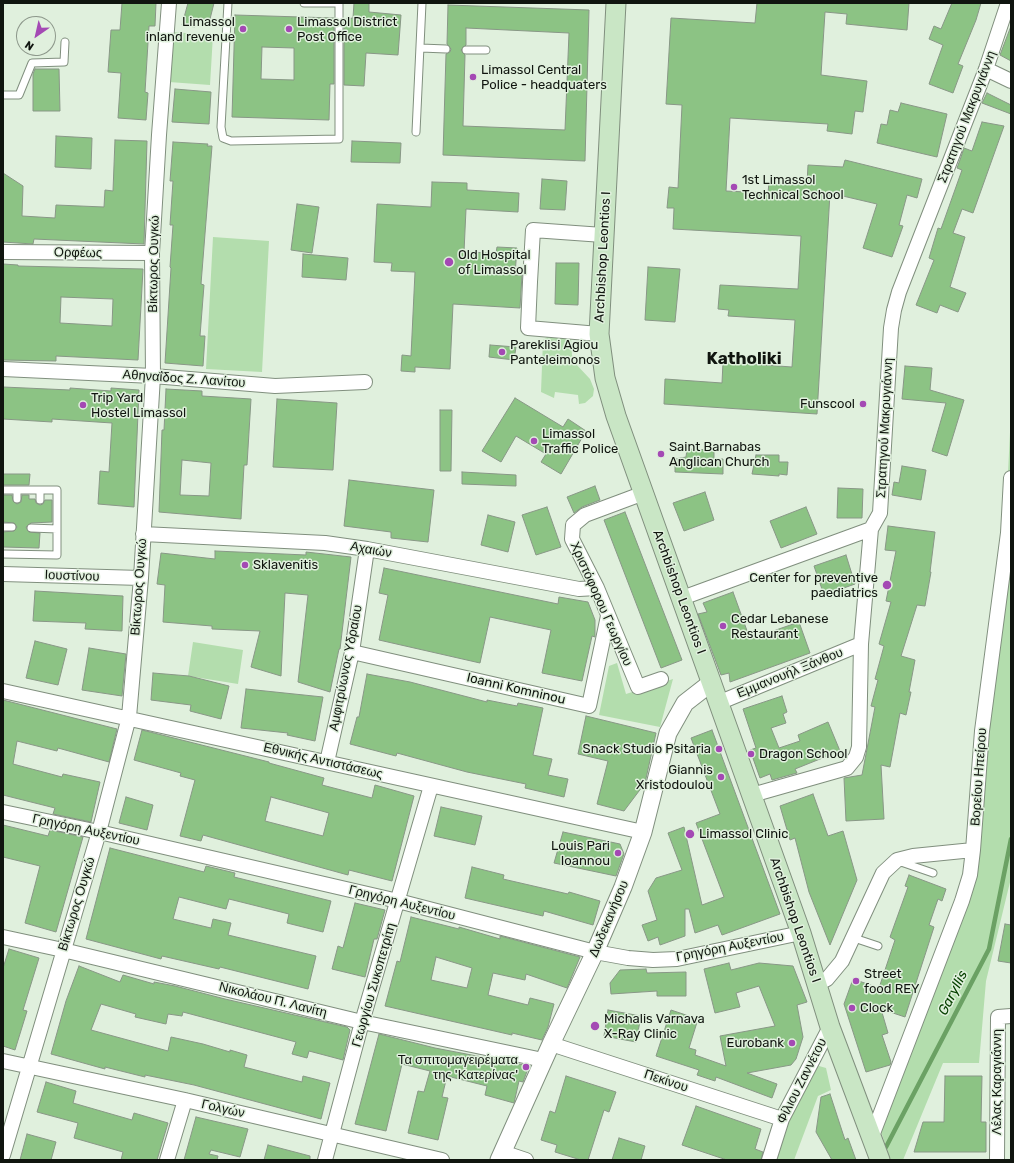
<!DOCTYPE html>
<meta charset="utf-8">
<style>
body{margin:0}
#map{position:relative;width:1014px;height:1163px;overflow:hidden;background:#e0f0dd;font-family:Rubik,sans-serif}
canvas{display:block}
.frame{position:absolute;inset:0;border:4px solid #10150f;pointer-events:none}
.north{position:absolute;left:16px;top:16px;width:40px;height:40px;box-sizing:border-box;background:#e0f0dd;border:1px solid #8d988b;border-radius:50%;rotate:214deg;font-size:11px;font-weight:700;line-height:16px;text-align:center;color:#10150f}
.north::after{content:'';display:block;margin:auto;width:14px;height:18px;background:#a449b4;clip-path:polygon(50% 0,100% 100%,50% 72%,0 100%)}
</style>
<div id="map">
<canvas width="1014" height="1163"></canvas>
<div class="frame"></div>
<div class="north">N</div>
</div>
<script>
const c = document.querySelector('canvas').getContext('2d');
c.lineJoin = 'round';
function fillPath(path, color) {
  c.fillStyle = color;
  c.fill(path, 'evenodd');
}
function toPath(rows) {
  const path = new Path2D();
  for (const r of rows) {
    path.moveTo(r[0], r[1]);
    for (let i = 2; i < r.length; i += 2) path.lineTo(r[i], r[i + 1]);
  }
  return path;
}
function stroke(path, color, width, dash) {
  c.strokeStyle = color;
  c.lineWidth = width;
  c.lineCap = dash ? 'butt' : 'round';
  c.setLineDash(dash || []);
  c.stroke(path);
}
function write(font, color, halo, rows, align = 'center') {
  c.font = font + ' Rubik,sans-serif';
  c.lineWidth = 3;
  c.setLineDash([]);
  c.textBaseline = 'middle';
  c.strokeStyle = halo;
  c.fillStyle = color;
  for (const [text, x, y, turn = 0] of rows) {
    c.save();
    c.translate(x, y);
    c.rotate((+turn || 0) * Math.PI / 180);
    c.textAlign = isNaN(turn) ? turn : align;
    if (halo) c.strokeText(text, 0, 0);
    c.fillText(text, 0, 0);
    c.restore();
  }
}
fillPath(toPath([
 [172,32,213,35,210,85,169,82],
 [213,237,269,241,262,372,206,369],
 [550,335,571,337,572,355,575,363,590,379,594,389,593,396,585,403,579,404,578,395,555,392,554,398,541,392,543,340],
 [1011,412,1011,878,986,981,979,1063,943,1063,903,1160,890,1160,880,1128,972,880,1005,534],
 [193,642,243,650,238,684,188,676],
 [617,663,626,694,673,679,660,727,599,715,609,666],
 [819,1066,826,1068,831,1090,818,1096,794,1160,775,1160,797,1098,811,1070]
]), '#b3ddad');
stroke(toPath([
 [886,1147,989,949,1011,839]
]), '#6ba164', 4.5);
const building = toPath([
 [122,3,156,3,155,26,149,26,145,92,148,93,146,120,118,118,121,73,108,72,111,30,120,30,122,3],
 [188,3,214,3,209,23,196,22,195,27,182,25,188,3],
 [354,3,369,3,369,12,401,15,398,55,366,53,364,86,344,85,344,19,353,18,354,3],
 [757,3,909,3,907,30,846,24,847,14,825,12,821,75,867,81,863,112,855,111,852,134,827,131,828,124,730,118,726,191,768,193,769,182,807,184,808,165,843,167,845,160,922,179,917,198,907,195,899,225,903,226,892,257,863,248,877,204,830,193,817,414,664,404,665,379,722,383,723,362,792,367,795,320,728,316,729,310,718,309,720,285,798,289,801,236,673,229,674,208,667,208,669,187,678,188,682,105,666,104,671,18,755,23,757,3],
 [952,3,981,3,976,20,958,64,963,66,953,93,929,84,943,45,929,39,934,26,941,29,952,3],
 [448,5,589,10,585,161,443,155,446,54,450,52,451,49,447,44,448,5],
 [466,28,569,33,565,130,463,126,465,55,461,50,466,45,466,28],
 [235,15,334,18,334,84,330,84,329,120,232,117,235,15],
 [262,47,294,48,294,80,261,79,262,47],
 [1011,26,1011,61,1000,55,1011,26],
 [35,69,59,69,60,111,33,111,33,74,35,69],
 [175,89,211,92,209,124,172,122,175,89],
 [987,93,1011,105,1011,114,982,103,987,93],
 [901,103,947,114,937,157,877,143,881,124,887,125,890,110,898,112,901,103],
 [982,122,1004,126,973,213,962,209,953,233,965,237,950,287,966,293,958,312,940,305,937,313,916,305,934,260,929,258,938,228,941,229,962,170,957,168,961,157,964,148,972,151,982,122],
 [56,136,92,138,91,169,55,167,56,136],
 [115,140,147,141,144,244,34,239,33,244,3,242,3,173,23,186,22,216,55,218,56,205,104,207,105,190,113,191,115,140],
 [352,141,401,143,400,163,351,162,352,141],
 [173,142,208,144,207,146,212,146,201,284,204,285,200,336,205,336,203,366,165,363,171,268,170,267,173,225,170,225,173,181,170,181,173,142],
 [542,179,567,181,565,210,540,209,542,179],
 [432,182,467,183,467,190,519,193,518,212,466,209,464,252,496,253,497,247,517,248,515,275,522,275,520,308,453,304,450,369,415,367,415,372,401,371,402,355,411,356,415,272,391,271,392,263,374,262,377,204,431,207,432,182],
 [297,204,319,207,312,253,291,250,297,204],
 [303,254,348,258,346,280,302,277,303,254],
 [556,263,579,263,578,305,555,304,556,263],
 [3,264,18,265,18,266,143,269,138,360,56,356,56,361,3,360,3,264],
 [61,297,113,299,112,326,60,323,61,297],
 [648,267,680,269,675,322,645,320,648,267],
 [490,345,516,347,514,360,489,357,490,345],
 [905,366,932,368,930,390,964,400,947,456,932,451,946,403,902,399,905,366],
 [3,387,70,390,70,388,111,391,111,388,139,390,134,507,98,504,100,471,109,472,112,423,52,419,52,422,3,419,3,387],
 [166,389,202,391,202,396,251,399,247,465,244,465,241,519,159,512,162,430,164,430,166,389],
 [182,460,211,463,209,496,180,495,182,460],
 [515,398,563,427,568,419,586,431,561,474,541,462,546,454,516,436,501,462,482,451,515,398],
 [277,399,337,403,333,470,273,467,277,399],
 [440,410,452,410,451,471,440,471,440,410],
 [687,449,714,450,714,459,723,459,723,474,675,472,675,459,686,457,687,449],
 [756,455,779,455,779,462,788,462,787,475,779,474,779,476,752,474,756,455],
 [902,466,926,470,921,500,892,495,894,482,899,483,902,466],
 [462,472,516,475,516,486,462,484,462,472],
 [3,474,30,474,29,485,3,485,3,474],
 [349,480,434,490,428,542,391,538,391,532,344,526,349,480],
 [595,486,600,500,582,507,574,513,567,497,595,486],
 [838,488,863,489,862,518,837,518,838,488],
 [705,492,714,520,684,531,673,503,705,492],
 [3,495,12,495,13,501,17,504,21,502,22,495,29,495,29,499,35,499,36,503,40,505,43,504,45,500,52,500,52,522,31,523,26,527,29,532,40,533,39,548,3,547,3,532,14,531,17,527,14,523,3,522,3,495],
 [547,507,561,547,536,555,522,515,547,507],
 [806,507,817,534,781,548,770,521,806,507],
 [625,512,682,660,661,668,604,520,625,512],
 [488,515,515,522,508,552,481,545,488,515],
 [888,526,935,532,930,572,931,572,925,606,917,605,901,656,915,660,909,692,911,692,906,715,900,713,890,767,881,765,884,819,846,821,844,778,862,775,875,707,871,706,878,680,875,679,884,646,879,644,891,602,886,601,896,551,885,550,888,526],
 [215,551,306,555,306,552,351,557,340,649,339,649,330,692,298,682,308,595,285,593,281,676,251,667,260,631,212,629,212,626,163,622,165,585,157,584,161,553,215,559,215,551],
 [846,555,855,584,824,595,814,566,846,555],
 [384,568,558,604,559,597,588,602,595,620,595,637,592,636,582,681,542,673,551,630,490,617,480,663,379,640,388,595,379,593,384,568],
 [35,591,123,596,122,631,85,629,86,623,33,621,35,591],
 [733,592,750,639,799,622,810,653,730,682,729,673,721,675,698,614,707,612,703,603,733,592],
 [35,641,67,649,58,685,26,678,35,641],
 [89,648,126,654,122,696,82,690,89,648],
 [153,673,189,676,229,686,221,719,190,711,191,705,151,700,153,673],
 [367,674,410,682,487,702,487,700,517,706,518,703,543,708,533,755,552,759,548,775,568,779,564,797,525,788,526,784,467,772,397,753,396,756,350,744,357,717,359,717,367,674],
 [246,689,323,697,315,741,287,735,288,733,241,728,246,689],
 [782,696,787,712,783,714,786,723,771,728,779,748,800,741,798,735,828,722,840,751,795,769,797,773,772,780,770,774,760,778,750,750,756,748,743,709,782,696],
 [3,700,117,729,109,762,58,748,57,751,17,741,13,764,62,777,63,774,100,782,91,822,53,814,55,808,3,795,3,700],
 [586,716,656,733,645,783,624,811,597,804,608,761,578,754,586,716],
 [142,730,269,762,269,763,324,778,322,785,372,798,375,785,414,796,392,881,349,870,348,875,203,835,201,841,180,836,195,780,180,776,181,773,134,760,142,730],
 [271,797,329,813,323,836,265,821,271,797],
 [712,730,780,914,722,935,718,925,695,933,689,909,685,909,685,936,660,945,658,937,648,941,642,925,657,920,648,891,656,878,682,870,668,833,684,827,702,905,724,897,696,823,720,814,691,738,712,730],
 [813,794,828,836,843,831,857,880,830,945,809,892,795,838,790,840,780,806,813,794],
 [126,797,153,805,147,830,119,823,126,797],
 [441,807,482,816,475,845,434,836,441,807],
 [3,825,48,836,50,830,83,837,56,932,25,923,40,866,3,857,3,825],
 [563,832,620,844,624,854,616,876,554,863,563,832],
 [110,848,204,872,206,866,235,873,234,877,331,901,323,932,287,923,289,914,229,899,226,909,179,897,173,919,211,928,213,919,231,923,228,935,316,956,308,989,220,967,219,969,162,956,161,959,86,939,110,848],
 [472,867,504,875,503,879,568,894,569,892,600,901,593,925,544,911,543,916,465,898,472,867],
 [909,875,946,889,942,901,938,899,929,925,934,927,905,1017,881,1009,888,1033,882,1035,891,1062,890,1065,866,1072,844,1004,853,979,879,988,895,940,890,937,908,887,905,886,909,875],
 [355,903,385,910,377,939,374,939,365,977,332,969,338,946,343,948,355,903],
 [411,917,459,929,459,927,500,939,500,936,580,957,567,988,526,974,525,980,493,973,488,995,528,1005,530,998,554,1004,548,1027,542,1040,512,1033,512,1035,385,1006,397,961,400,962,411,917],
 [436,957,472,968,467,988,431,980,436,957],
 [1005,924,1011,925,1011,963,998,961,1005,924],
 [9,949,39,958,23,1010,27,1011,15,1050,3,1046,3,968,9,949],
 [729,963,731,970,759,963,793,966,807,1002,797,1005,803,1037,796,1059,791,1065,747,1073,777,1084,772,1098,716,1077,715,1081,697,1075,699,1070,656,1056,671,1010,698,1019,689,1048,696,1050,695,1055,726,1066,720,1036,775,1026,759,986,736,993,740,1007,715,1013,704,969,729,963],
 [79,966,120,982,123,975,154,984,154,982,175,986,225,999,347,1027,350,1030,343,1060,309,1051,307,1058,292,1054,296,1042,183,1012,182,1016,168,1014,166,1024,135,1017,136,1014,101,1004,91,1030,168,1051,171,1037,203,1044,230,1052,230,1050,247,1055,244,1067,302,1082,303,1076,330,1083,321,1119,194,1085,145,1075,145,1077,105,1067,105,1069,51,1054,66,1001,79,966],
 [646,969,647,973,686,972,686,996,657,996,657,991,611,994,610,983,620,970,646,969],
 [608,1010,641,1016,636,1042,604,1036,608,1010],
 [379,1034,435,1048,529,1066,523,1082,519,1081,514,1103,485,1095,487,1086,447,1076,442,1097,448,1098,438,1140,408,1133,418,1091,424,1092,430,1071,402,1064,386,1131,355,1124,379,1034],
 [566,1076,616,1092,609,1112,604,1110,588,1160,581,1160,555,1152,557,1145,541,1140,550,1111,555,1113,566,1076],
 [945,1076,982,1076,981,1122,986,1122,986,1152,914,1152,923,1122,944,1122,945,1076],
 [46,1082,76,1091,73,1103,132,1120,134,1113,168,1123,157,1160,121,1160,123,1152,74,1138,78,1123,37,1112,46,1082],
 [830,1094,845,1140,848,1138,856,1160,832,1160,816,1132,821,1097,830,1094],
 [696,1106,761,1129,755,1149,763,1152,761,1160,727,1160,682,1145,696,1106],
 [196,1117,248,1129,240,1157,211,1150,209,1154,218,1156,217,1160,184,1160,196,1117],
 [27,1134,56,1142,51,1160,20,1160,27,1134],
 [619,1138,645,1146,641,1160,612,1160,619,1138],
 [268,1145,310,1156,310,1160,264,1160,268,1145]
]);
fillPath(building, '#8cc384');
stroke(building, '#889786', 1);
const service = toPath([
 [228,3,221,127,223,138,231,141,339,139,339,3],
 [304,3,339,3],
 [421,48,446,49],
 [466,50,486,50],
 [3,95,19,95,32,63,64,62,65,42],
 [416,132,422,3],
 [3,490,57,490,57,555,3,554],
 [17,490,17,499],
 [40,490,40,500],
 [3,527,12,527],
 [31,528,57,529],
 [901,862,933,873],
 [854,938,878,946]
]);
const minor = toPath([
 [986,69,1011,81],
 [3,252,152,253],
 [599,334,528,328,530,282,533,230,603,235],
 [3,369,153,376,275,386,365,382],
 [644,493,585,515,573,525,572,539,597,588,638,687,661,679],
 [143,534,325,543,367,549,579,589,597,588],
 [3,574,141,578],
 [682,598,871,529],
 [352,652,589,706,608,616],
 [3,691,643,832],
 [718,703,861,644],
 [327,762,352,652,367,549],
 [752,795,847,768,856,757,859,747,861,644,871,529,880,513,891,328,894,310,899,292,986,69,1008,3],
 [3,812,99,832,398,901,595,952,628,958,653,960,677,959,801,933],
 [3,937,63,950,362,1022,543,1060],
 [817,984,827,979,842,961,883,873,897,860,913,856,973,850,982,731,1008,533,1011,478],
 [551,1044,782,1119],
 [3,1061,185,1100,442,1160],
 [872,1136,962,901,970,875,973,850],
 [502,1152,526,1160],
 [3,1155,99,832,129,717,141,578,153,376,152,253,159,135,169,3],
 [167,1160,185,1100],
 [325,1160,362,1022,431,786],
 [769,1160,782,1119,830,1027],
 [997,1160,998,1017,1011,1016]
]);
const tertiary = toPath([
 [499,1160,551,1044,595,952,623,887,643,832,668,733,685,703,712,682]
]);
const secondary = toPath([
 [616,3,599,334,605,378,616,416,801,933,830,1027,880,1160]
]);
stroke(service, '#808f7e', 9);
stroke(minor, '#808f7e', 16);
stroke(tertiary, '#808f7e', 19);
stroke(secondary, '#808f7e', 21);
stroke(service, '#fff', 7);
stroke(minor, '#fff', 14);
stroke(tertiary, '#fff', 17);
stroke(secondary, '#c9e6c5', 19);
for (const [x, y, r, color] of [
 [243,29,4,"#a449b4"],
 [289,29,4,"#a449b4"],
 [473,77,4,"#a449b4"],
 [734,187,4,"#a449b4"],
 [449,262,5,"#a449b4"],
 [502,352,4,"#a449b4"],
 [863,404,4,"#a449b4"],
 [83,405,4,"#a449b4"],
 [534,441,4,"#a449b4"],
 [661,454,4,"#a449b4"],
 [245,565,4,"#a449b4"],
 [887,585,5,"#a449b4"],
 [723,626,4,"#a449b4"],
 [719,749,4,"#a449b4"],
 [751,754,4,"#a449b4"],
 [721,777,4,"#a449b4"],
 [690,834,5,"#a449b4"],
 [618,853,4,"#a449b4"],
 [856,981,4,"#a449b4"],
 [852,1008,4,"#a449b4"],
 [595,1026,5,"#a449b4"],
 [792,1043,4,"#a449b4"],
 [526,1067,4,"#a449b4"]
]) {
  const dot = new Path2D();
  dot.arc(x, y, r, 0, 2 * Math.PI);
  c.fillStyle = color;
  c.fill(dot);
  stroke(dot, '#e0f0dd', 1.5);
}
write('13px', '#10150f', '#e0f0dd', [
 ["Limassol",235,22,"right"],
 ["inland revenue",235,37,"right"],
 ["Limassol District",297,22],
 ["Post Office",297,37],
 ["Limassol Central",481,70],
 ["Police - headquaters",481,85],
 ["1st Limassol",742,180],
 ["Technical School",742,195],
 ["Old Hospital",458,255],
 ["of Limassol",458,270],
 ["Pareklisi Agiou",510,345],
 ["Panteleimonos",510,360],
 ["Trip Yard",91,398],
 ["Hostel Limassol",91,413],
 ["Funscool",855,404,"right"],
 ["Limassol",542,434],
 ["Traffic Police",542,449],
 ["Saint Barnabas",669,447],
 ["Anglican Church",669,462],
 ["Sklavenitis",253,565],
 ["Center for preventive",878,578,"right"],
 ["paediatrics",878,593,"right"],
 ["Cedar Lebanese",731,619],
 ["Restaurant",731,634],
 ["Snack Studio Psitaria",711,749,"right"],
 ["Dragon School",759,754],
 ["Giannis",713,770,"right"],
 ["Xristodoulou",713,785,"right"],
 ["Limassol Clinic",699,834],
 ["Louis Pari",610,846,"right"],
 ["Ioannou",610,861,"right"],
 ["Street",864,974],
 ["food REY",864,989],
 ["Clock",860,1008],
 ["Michalis Varnava",604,1019],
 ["X-Ray Clinic",604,1034],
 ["Eurobank",784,1043,"right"],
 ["Τα σπιτομαγειρέματα",518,1060,"right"],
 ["της 'Κατερίνας'",518,1075,"right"]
], 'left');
write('13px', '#10150f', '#e0f0dd', [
 ["Στρατηγού Μακρυγιάννη",967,117,-69],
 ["Ορφέως",78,253,1],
 ["Archbishop Leontios I",603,257,-87],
 ["Βίκτωρος Ουγκώ",154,264,-89],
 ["Αθηναΐδος Ζ. Λανίτου",184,379,4],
 ["Στρατηγού Μακρυγιάννη",885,428,-87],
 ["Αχαιών",371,550,10],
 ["Ιουστίνου",72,576,2],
 ["Βίκτωρος Ουγκώ",139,587,-86],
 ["Archbishop Leontios I",679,592,70],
 ["Χριστόφορου Γεωργίου",601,604,66],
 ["Αμφιτρύωνος Υδραίου",346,668,-79],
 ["Εμμανουήλ Ξάνθου",790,673,-22],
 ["Ioanni Komninou",516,689,13],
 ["Εθνικής Αντιστάσεως",323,761,13],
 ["Βορείου Ηπείρου",979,777,-86],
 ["Γρηγόρη Αυξεντίου",86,830,12],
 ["Γρηγόρη Αυξεντίου",402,903,14],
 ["Βίκτωρος Ουγκώ",77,904,-73],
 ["Δωδεκανήσου",609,919,-67],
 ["Archbishop Leontios I",795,920,71],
 ["Γρηγόρη Αυξεντίου",730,947,-11],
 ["Γεωργίου Συκοπετρίτη",374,985,-74],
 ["Νικολάου Π. Λανίτη",273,1000,14],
 ["Πεκίνου",666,1081,18],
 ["Φίλιου Ζαννέτου",802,1081,-63],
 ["Λέλας Καραγιάννη",997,1082,-90],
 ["Γολγών",223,1109,13]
]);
write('italic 14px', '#074100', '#e0f0dd', [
 ["Garyllis",953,993,-63]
]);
write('bold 17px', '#10150f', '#e0f0dd', [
 ["Katholiki",744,359]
]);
</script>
